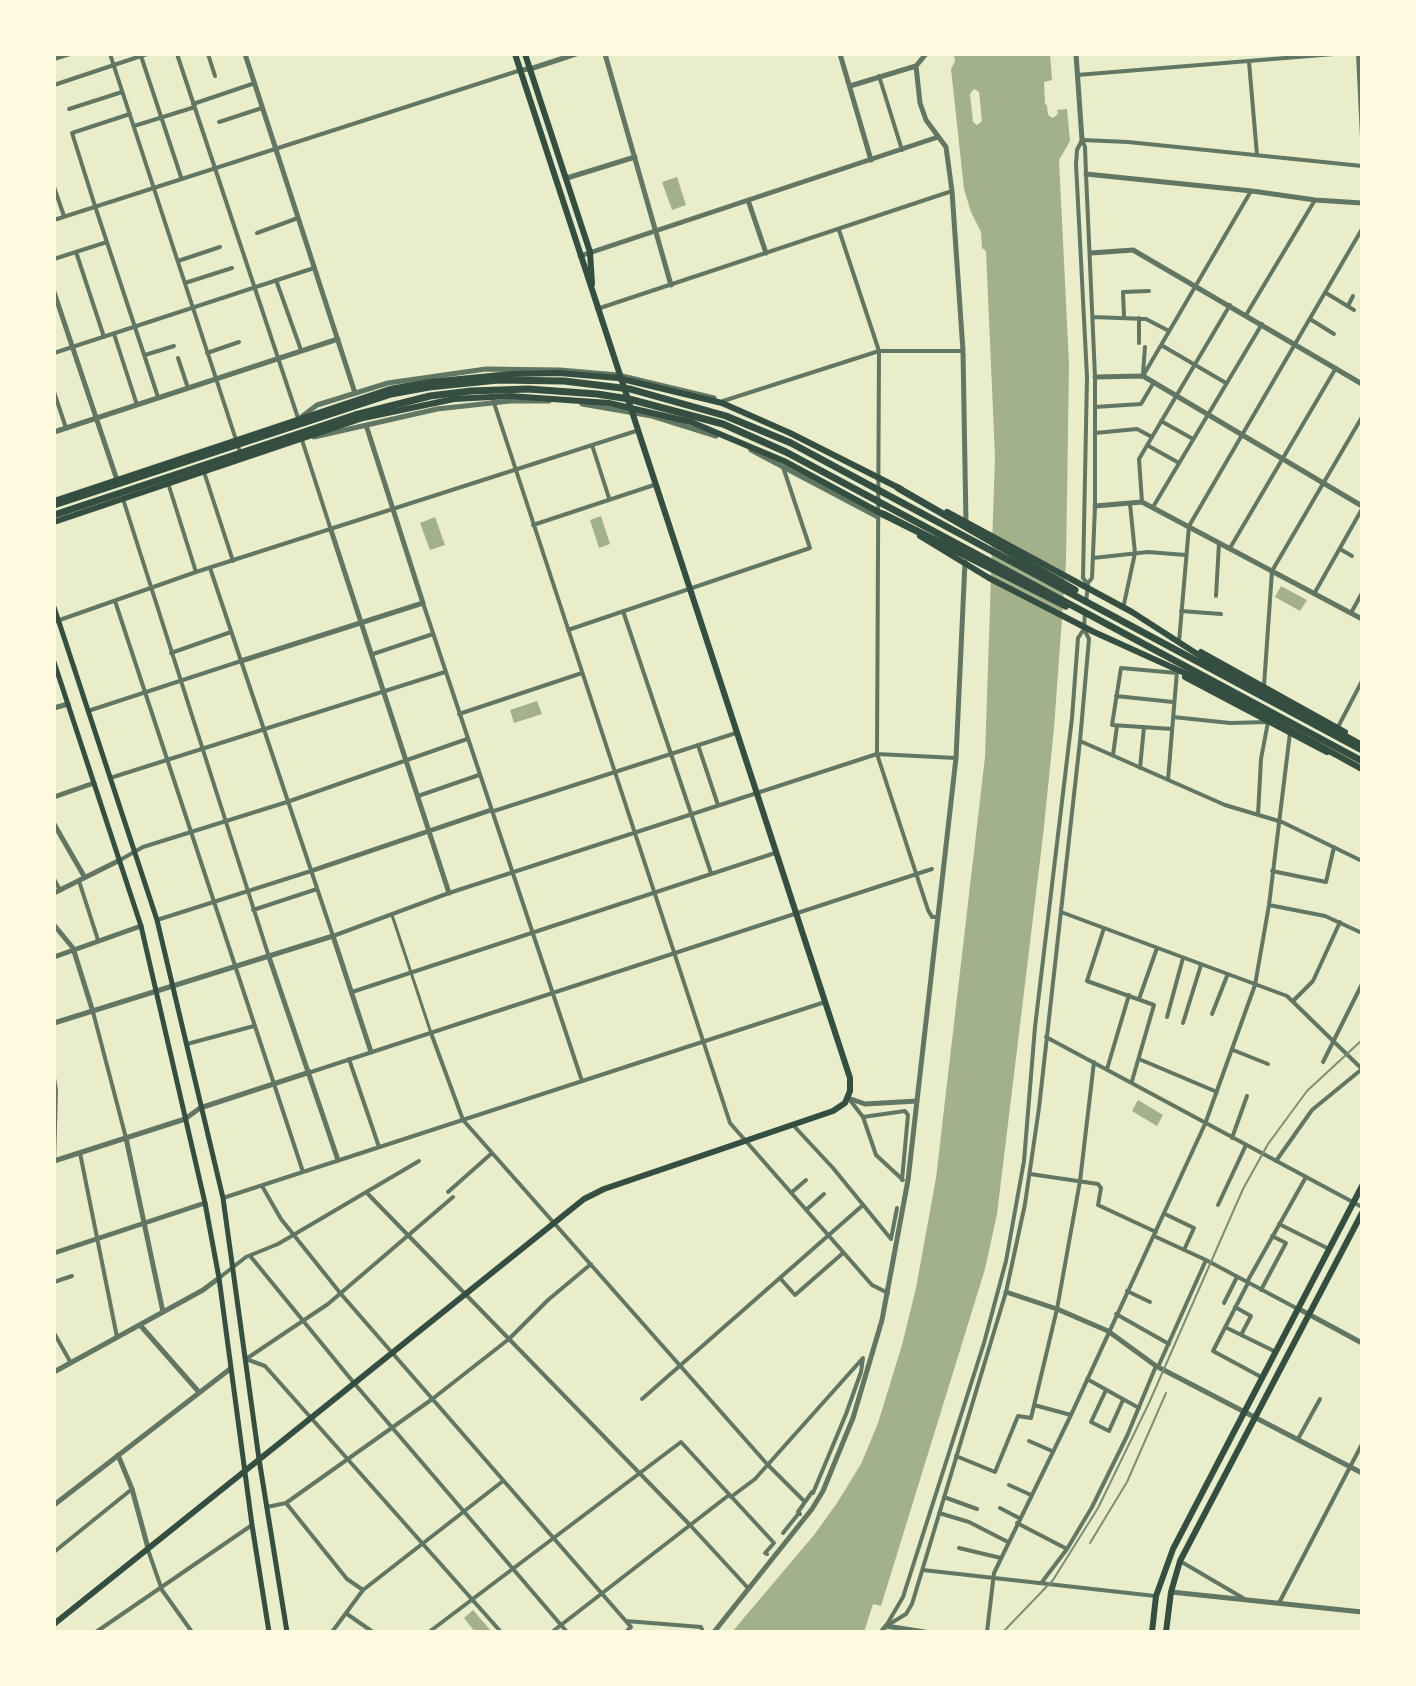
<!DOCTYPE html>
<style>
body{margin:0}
#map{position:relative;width:1416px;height:1686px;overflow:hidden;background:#e9edc9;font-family:"Titillium Web",sans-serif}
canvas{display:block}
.frame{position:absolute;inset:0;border:56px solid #fefae0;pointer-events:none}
</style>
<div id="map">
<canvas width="1416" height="1686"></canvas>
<div class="frame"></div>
</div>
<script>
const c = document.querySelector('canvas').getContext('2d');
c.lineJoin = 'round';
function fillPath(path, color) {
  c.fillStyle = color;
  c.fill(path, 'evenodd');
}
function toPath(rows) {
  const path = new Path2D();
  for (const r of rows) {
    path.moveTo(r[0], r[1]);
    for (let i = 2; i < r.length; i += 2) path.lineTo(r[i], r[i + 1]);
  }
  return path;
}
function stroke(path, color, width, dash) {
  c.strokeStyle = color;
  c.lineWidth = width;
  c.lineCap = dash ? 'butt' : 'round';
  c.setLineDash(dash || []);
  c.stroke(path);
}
fillPath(toPath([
 [954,54,1050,54,1052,80,1044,82,1045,104,1047,105,1048,115,1053,118,1058,114,1057,110,1067,109,1070,141,1059,160,1069,364,1066,563,1054,728,1043,836,997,1214,985,1269,881,1606,873,1604,864,1632,732,1632,814,1535,837,1503,861,1464,878,1423,902,1345,916,1288,936,1178,985,757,995,457,986,251,982,248,981,232,971,212,964,189,951,69,955,61],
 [974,89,979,92,982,121,977,125,973,122,970,94],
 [677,177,686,205,672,210,662,182],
 [601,516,610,544,599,548,590,520],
 [435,517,445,545,430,550,420,523],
 [1281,586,1307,600,1300,611,1275,597],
 [537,701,542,714,514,723,510,710],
 [1138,1100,1163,1115,1157,1126,1132,1111],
 [473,1610,491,1631,489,1632,475,1632,464,1618]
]), '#a3b18a');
stroke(toPath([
 [392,915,431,1033]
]), '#617663', 3);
stroke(toPath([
 [110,54,241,455],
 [177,54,298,418],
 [208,54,215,76],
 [1358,54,1362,138],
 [141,56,181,177],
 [54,59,70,54],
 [1249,62,1257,155],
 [1077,75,1334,54],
 [879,76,902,150],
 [54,85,147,54],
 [193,104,255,83],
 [69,109,122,92],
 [219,122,262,108],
 [134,126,195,107],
 [1082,140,1077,150,1076,164,1087,377,1083,578,1088,584,1086,603],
 [1082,140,1085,147,1086,174,1095,377,1095,506,1092,578,1088,583],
 [1082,140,1128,142,1362,166],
 [54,187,64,216],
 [95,206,158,397],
 [95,206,72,133,130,114],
 [54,220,521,70],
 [839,230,879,351,877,754,928,910,932,917,937,917],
 [257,233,298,218],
 [76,252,104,337],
 [54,259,107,242],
 [178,261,220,247],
 [276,280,301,350],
 [185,283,232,268],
 [1326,293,1354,310],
 [1348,306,1353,296],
 [597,309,952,191],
 [1246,315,1315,200],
 [1093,317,1146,319,1169,331],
 [1124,317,1123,292,1149,291],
 [1139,318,1139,343],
 [1310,319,1334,334],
 [114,334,137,405],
 [1161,345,1226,383],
 [54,353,314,268],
 [207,353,239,342],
 [145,355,174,346],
 [178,358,188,388],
 [1143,373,1145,347],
 [1143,376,1251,191],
 [54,392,66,428],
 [493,400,730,1123,872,1285,888,1293],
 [723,401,879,351,963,351],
 [1095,407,1141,404,1154,382],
 [1161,421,1193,439],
 [1095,433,1137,429,1152,437],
 [302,440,331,530],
 [592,445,609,498],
 [1147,445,1179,463],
 [204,472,233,561],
 [168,483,196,572],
 [123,499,269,957],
 [1142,502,1139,459,1230,305],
 [1153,507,1262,324],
 [533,525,654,485],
 [1230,548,1336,368],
 [1340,549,1352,556],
 [1093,558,1148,552,1186,555],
 [210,568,333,936,449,893,877,754,956,758],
 [1314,594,1362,509],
 [1216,596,1219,543],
 [115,601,303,1172],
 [423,603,582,1081],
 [1124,604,1135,553,1130,504],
 [623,611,711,873],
 [1181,611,1221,614],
 [1351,613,1362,593],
 [54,622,196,572,636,431],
 [568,630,810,548,783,467],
 [1179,642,1189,526,1362,229],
 [171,653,231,632],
 [373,654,433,634],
 [1264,686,1272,571,1362,417],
 [1116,696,1173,702],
 [88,711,241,661],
 [459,714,582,673],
 [1173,717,1230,723,1268,722,1261,759,1258,815],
 [1338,727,1362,681],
 [1172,729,1112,725,1121,668,1177,673],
 [1080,741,1225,805,1282,822,1362,861],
 [698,745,718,805],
 [1113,755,1117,726],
 [1140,768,1144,727],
 [110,778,445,672],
 [1168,780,1177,671],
 [418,796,479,775],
 [494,811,736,733],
 [120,860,143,847,287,802,467,739],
 [1272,871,1326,882,1334,847],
 [54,879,60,890],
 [79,881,98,940],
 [1269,905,1325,916,1362,933],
 [253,910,317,889],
 [1061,912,1287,996,1362,1069],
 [157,920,311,871],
 [1104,928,1087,981,1154,1005,1132,1081],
 [352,992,775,853],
 [1139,999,1157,948],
 [1293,1001,1313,981,1340,922],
 [93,1012,126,1138],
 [1212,1014,1227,976],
 [1167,1017,1183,958],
 [1183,1023,1201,965],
 [431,1033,463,1120,767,1464,805,1502],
 [1046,1037,1362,1207],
 [187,1044,254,1026],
 [1233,1050,1268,1064],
 [349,1059,379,1147],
 [1139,1059,1217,1092],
 [1323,1062,1362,984],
 [1107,1069,1129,995],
 [311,1072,932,869],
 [54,1078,56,1090,54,1166],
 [850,1100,863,1117,876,1155,903,1180],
 [863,1117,905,1111,908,1115,902,1180],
 [793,1125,833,1168,891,1239,897,1208],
 [1232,1138,1247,1096],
 [80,1153,117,1337],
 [1276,1161,1312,1110,1362,1069],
 [1030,1174,1098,1184,1101,1188,1098,1205,1156,1232],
 [262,1186,281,1219,341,1294,631,1627,626,1632],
 [366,1192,690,1525,748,1588],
 [448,1192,492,1153],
 [791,1193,806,1180],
 [223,1198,825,1002],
 [1218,1205,1246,1145],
 [806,1210,824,1194],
 [1165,1214,1194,1228,1184,1250],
 [1279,1224,1329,1249],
 [1154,1236,1206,1260,1298,1309],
 [251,1257,354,1383,567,1632],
 [219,1278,246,1257,278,1244,419,1161],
 [780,1278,795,1295,843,1253],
 [54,1282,72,1276],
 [1247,1282,1306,1177],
 [1248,1283,1213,1351,1263,1378],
 [1261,1290,1286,1243,1272,1236],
 [1127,1291,1150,1302],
 [1224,1303,1237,1277],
 [1235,1307,1251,1316,1241,1335],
 [1116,1314,1169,1344],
 [1225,1327,1276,1352],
 [54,1333,71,1363],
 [246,1359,265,1366,501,1632],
 [246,1359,328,1304,453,1197],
 [1158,1367,1206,1260],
 [1087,1379,1139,1408],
 [1106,1390,1091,1422,1109,1431,1123,1400],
 [642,1399,863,1205],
 [1034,1405,1071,1415],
 [1298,1439,1320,1399],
 [1029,1441,1052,1451],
 [956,1456,995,1472,1018,1416,1031,1418,1057,1309,1080,1181,1094,1062],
 [1009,1485,1031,1495],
 [731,1497,755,1479,863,1358,861,1372,846,1414,813,1493],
 [944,1497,977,1509],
 [286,1503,347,1579,363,1590],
 [267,1507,286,1503,431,1400,509,1339,548,1300,591,1264],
 [1000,1508,1019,1518],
 [939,1513,969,1522,1008,1542],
 [800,1514,798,1512,812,1492],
 [1017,1523,1067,1549],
 [783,1533,799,1513],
 [959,1548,1001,1558],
 [148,1550,162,1590,192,1632],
 [54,1552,132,1489],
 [1180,1561,1243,1598],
 [923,1570,1155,1596],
 [1042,1582,1067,1549,1092,1507,1127,1436,1156,1366],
 [1279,1603,1362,1444],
 [347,1614,373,1632],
 [626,1621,701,1627,703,1632],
 [888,1625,906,1614,912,1604,1006,1292,1025,1204,1039,1108,1080,741,1089,639,1085,631],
 [886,1626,903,1597,984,1343,1006,1261,1024,1161,1035,1027,1072,718,1078,638,1084,629,1085,611],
 [96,1632,252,1525],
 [332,1632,363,1590,503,1481],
 [429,1632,681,1442,774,1543,765,1553,767,1554],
 [552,1632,729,1495],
 [987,1632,994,1573,1071,1415,1205,1124,1255,985,1269,905,1290,733]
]), '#617663', 4);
stroke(toPath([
 [245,54,355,393],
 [605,54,671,285],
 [840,54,871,160],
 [926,54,916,66,920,103,926,120,946,147,952,191,963,351,966,524],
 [1076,54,1082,140],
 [521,70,530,69,576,54],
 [850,86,916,66],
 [1086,174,1252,191,1315,200,1362,203],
 [567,178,635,157],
 [748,200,766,253],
 [1091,253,1133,250,1362,384],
 [580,256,938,137],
 [54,292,117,480],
 [1095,377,1143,376,1362,506],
 [582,404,652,416,716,436],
 [300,418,317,405,388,383,486,369,560,370,618,375,714,398],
 [54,432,338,339],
 [314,437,437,409,510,401,549,401],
 [751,450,878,517],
 [1095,506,1142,502,1362,619],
 [331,530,449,893],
 [241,661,423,603,366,425],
 [54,708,68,704],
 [54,797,94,783],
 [54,824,84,876],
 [311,871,491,810],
 [54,893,120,860],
 [54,925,73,948,93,1012],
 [54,957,141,926],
 [269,957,338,1160],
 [54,1023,333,936,371,1052],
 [848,1098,865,1104,917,1101],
 [126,1138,163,1312],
 [54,1161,185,1119,200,1108,310,1072],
 [54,1253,205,1203],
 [1006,1292,1057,1309,1108,1331,1156,1366,1362,1473],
 [1299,1309,1362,1343],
 [140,1325,198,1391],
 [54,1372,203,1290,219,1278],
 [118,1455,132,1489,148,1548],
 [54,1505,230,1369],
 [1171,1592,1362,1612],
 [714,1632,812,1509,823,1491,853,1418,882,1320,908,1180,956,758,965,562],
 [881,1632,886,1626,925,1632]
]), '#617663', 5);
stroke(toPath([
 [54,607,157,920,223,1198,259,1459,287,1632],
 [54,662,141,926,205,1203,219,1278,252,1525,269,1632]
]), '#344e41', 5);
stroke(toPath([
 [525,54,590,252,592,284],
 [54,1624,584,1199,604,1189,833,1111,845,1103,850,1091,850,1078,515,54]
]), '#344e41', 6);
stroke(toPath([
 [54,501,390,389,429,382,511,374,559,373,618,378,722,403,790,433,901,489],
 [947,512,1132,612,1208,661,1362,745],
 [54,522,363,418,454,399,510,396,609,403,691,422,784,461,886,516],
 [920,536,989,578,1094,632,1200,680,1362,769],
 [1201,652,1345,732],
 [1185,677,1327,752],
 [1152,1632,1156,1596,1173,1549,1362,1186],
 [1166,1632,1171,1592,1180,1561,1362,1213]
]), '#344e41', 6);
stroke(toPath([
 [898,488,1075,590],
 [54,505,391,394,429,387,498,380,564,381,630,389,726,416,791,443,1362,750],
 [883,514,1066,606],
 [54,515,355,415,430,396,471,391,528,389,597,394,629,399,723,424,786,452,1362,761]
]), '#344e41', 7);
stroke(toPath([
 [1090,1543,1127,1482,1166,1393],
 [1003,1632,1053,1580,1098,1508,1149,1403,1243,1189,1268,1144,1307,1091,1362,1040]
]), '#7c8e77', 2);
</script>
